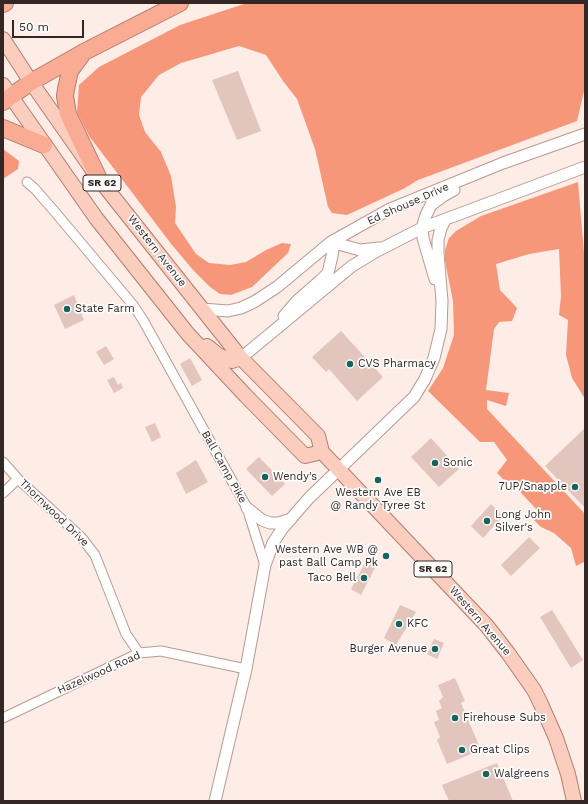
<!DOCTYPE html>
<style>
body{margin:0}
#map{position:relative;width:588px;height:804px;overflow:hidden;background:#feece6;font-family:"Work Sans",sans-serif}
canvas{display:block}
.frame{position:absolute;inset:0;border:4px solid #322724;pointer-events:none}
.scale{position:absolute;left:12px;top:20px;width:72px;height:18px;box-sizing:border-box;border:2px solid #322724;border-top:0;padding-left:5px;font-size:12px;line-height:14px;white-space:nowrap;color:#322724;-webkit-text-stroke:3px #fdfdfd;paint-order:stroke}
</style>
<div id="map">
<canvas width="588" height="804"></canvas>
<div class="frame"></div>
<div class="scale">50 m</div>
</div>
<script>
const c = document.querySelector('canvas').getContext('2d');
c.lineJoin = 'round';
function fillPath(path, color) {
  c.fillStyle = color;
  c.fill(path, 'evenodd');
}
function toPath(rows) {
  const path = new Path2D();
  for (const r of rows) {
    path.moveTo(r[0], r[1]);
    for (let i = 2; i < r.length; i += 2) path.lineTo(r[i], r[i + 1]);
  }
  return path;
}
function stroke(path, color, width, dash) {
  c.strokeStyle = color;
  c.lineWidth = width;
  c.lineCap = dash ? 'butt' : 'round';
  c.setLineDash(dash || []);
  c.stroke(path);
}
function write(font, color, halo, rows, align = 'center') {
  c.font = font + ' "Work Sans",sans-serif';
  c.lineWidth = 3.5;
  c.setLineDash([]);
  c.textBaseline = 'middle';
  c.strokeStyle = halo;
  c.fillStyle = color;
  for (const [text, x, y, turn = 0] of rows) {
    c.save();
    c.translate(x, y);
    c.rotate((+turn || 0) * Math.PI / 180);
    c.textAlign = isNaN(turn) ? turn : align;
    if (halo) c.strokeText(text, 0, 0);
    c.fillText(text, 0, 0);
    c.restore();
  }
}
fillPath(toPath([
 [247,3,585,3,585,87,577,121,418,180,405,188,347,215,332,213,328,207,315,149,297,99,283,81,266,55,239,46,181,63,159,75,141,97,139,115,145,132,161,152,171,176,176,207,175,223,196,254,209,263,230,265,246,262,266,250,282,243,291,244,288,253,252,287,231,295,220,294,210,287,193,270,172,245,89,136,77,112,79,85,99,67,180,25],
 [3,149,19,161,18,169,3,179],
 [578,182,585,265,585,399,572,378,566,355,568,320,559,315,561,296,559,249,529,254,496,264,500,290,517,308,512,321,499,322,494,329,486,390,509,393,506,406,487,400,487,409,585,514,585,563,584,562,576,566,571,548,554,533,541,527,531,517,537,510,510,481,503,479,497,473,507,460,494,442,480,442,428,391,443,368,454,335,453,301,445,261,445,250,449,238,456,231,481,216]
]), '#f7977a');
fillPath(toPath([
 [238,71,261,131,237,140,212,80],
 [74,295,84,320,65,329,54,305],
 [341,331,383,377,357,401,329,369,326,372,312,357],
 [106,346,114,359,104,365,96,352],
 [190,358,202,380,192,386,180,364],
 [114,377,118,385,121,383,123,388,114,393,107,380],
 [155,423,161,437,152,442,145,427],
 [585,428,585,508,545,466],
 [431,438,459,469,439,487,411,457],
 [259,457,285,484,272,496,246,469],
 [196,460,208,482,186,494,176,473],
 [491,504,503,516,483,538,471,526],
 [529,537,540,548,511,576,501,565],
 [366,561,376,566,361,595,351,589],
 [400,605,416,612,396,645,384,638],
 [552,610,583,660,571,668,540,617],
 [434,639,444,643,437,659,427,654],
 [455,678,465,701,461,703,481,750,447,764,437,740,440,737,434,722,439,720,436,711,442,708,439,701,443,697,438,685],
 [497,763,513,801,449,801,442,785]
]), '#e2c5bc');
const minor = toPath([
 [27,182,35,189,55,212,133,305,143,320,247,508,265,565],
 [3,462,18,479,81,537,95,555,126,634,139,653],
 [3,493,18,479],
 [3,718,139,653,161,651,246,669]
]);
const tertiary = toPath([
 [331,242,360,250,379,248],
 [435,279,423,238,422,228,426,215,431,205,443,196,454,190],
 [202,309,228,311,241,308,254,302,277,287,331,242,390,209,503,163,585,134],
 [284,316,296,302,321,280,328,273,332,256,333,249,331,242],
 [241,358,352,266,377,251,422,228,585,167],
 [247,508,262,520,270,523,279,523,291,519],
 [215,801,246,669,265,565,273,543,282,529,309,498,414,397,425,379,434,358,441,329,442,301,438,253,438,240,441,228,445,220]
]);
const primary = toPath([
 [3,39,31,82,99,179,241,358,318,436,322,452,451,588,487,626,508,653,534,690,540,702,556,738,568,774,574,801],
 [3,85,96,218,188,334,246,396,305,456,322,452],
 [207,346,218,355,232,361,241,358]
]);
const motorway = toPath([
 [3,4,5,3],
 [81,56,70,71,66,89,65,96,68,114,99,179],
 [3,102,31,82,84,52,180,3],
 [3,128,44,145]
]);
stroke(minor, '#b79b92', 11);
stroke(tertiary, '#b79b92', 13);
stroke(primary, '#b37d6d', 16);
stroke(motorway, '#b37d6d', 18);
stroke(minor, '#fff', 9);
stroke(tertiary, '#fff', 11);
stroke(primary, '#fbcdbf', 14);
stroke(motorway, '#f9ab94', 16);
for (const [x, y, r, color] of [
 [67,309,4,"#17635e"],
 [350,364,4,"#17635e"],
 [435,463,4,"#17635e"],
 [265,477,4,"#17635e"],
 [378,480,4,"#17635e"],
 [575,487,4,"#17635e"],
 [487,521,4,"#17635e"],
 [386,556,4,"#17635e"],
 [364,578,4,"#17635e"],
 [399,624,4,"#17635e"],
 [435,649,4,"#17635e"],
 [455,718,4,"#17635e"],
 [462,750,4,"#17635e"],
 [486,774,4,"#17635e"]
]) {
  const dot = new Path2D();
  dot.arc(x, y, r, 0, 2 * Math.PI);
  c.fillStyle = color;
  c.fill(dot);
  stroke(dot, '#fdfdfd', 1.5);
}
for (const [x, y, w] of [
 [102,183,38],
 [433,569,38]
]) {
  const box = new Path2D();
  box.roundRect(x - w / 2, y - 8, w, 16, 3);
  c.fillStyle = '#fdfdfd';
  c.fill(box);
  stroke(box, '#322724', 1);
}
write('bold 10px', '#322724', null, [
 ["SR 62",102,183],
 ["SR 62",433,569]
]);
write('11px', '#322724', '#fdfdfd', [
 ["Ed Shouse Drive",408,204,-24],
 ["Western Avenue",157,251,52],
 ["Ball Camp Pike",224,467,61],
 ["Thornwood Drive",54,513,44],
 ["Western Avenue",480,621,49],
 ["Hazelwood Road",99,673,-24]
]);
write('11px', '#322724', '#fdfdfd', [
 ["State Farm",75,309],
 ["CVS Pharmacy",358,364],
 ["Sonic",443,463],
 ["Wendy's",273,477],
 ["7UP/Snapple",567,487,"right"],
 ["Western Ave EB",378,493,"center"],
 ["@ Randy Tyree St",378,506,"center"],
 ["Long John",495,515],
 ["Silver's",495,528],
 ["Western Ave WB @",378,550,"right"],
 ["past Ball Camp Pk",378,563,"right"],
 ["Taco Bell",356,578,"right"],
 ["KFC",407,624],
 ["Burger Avenue",427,649,"right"],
 ["Firehouse Subs",463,718],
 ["Great Clips",470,750],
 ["Walgreens",494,774]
], 'left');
</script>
